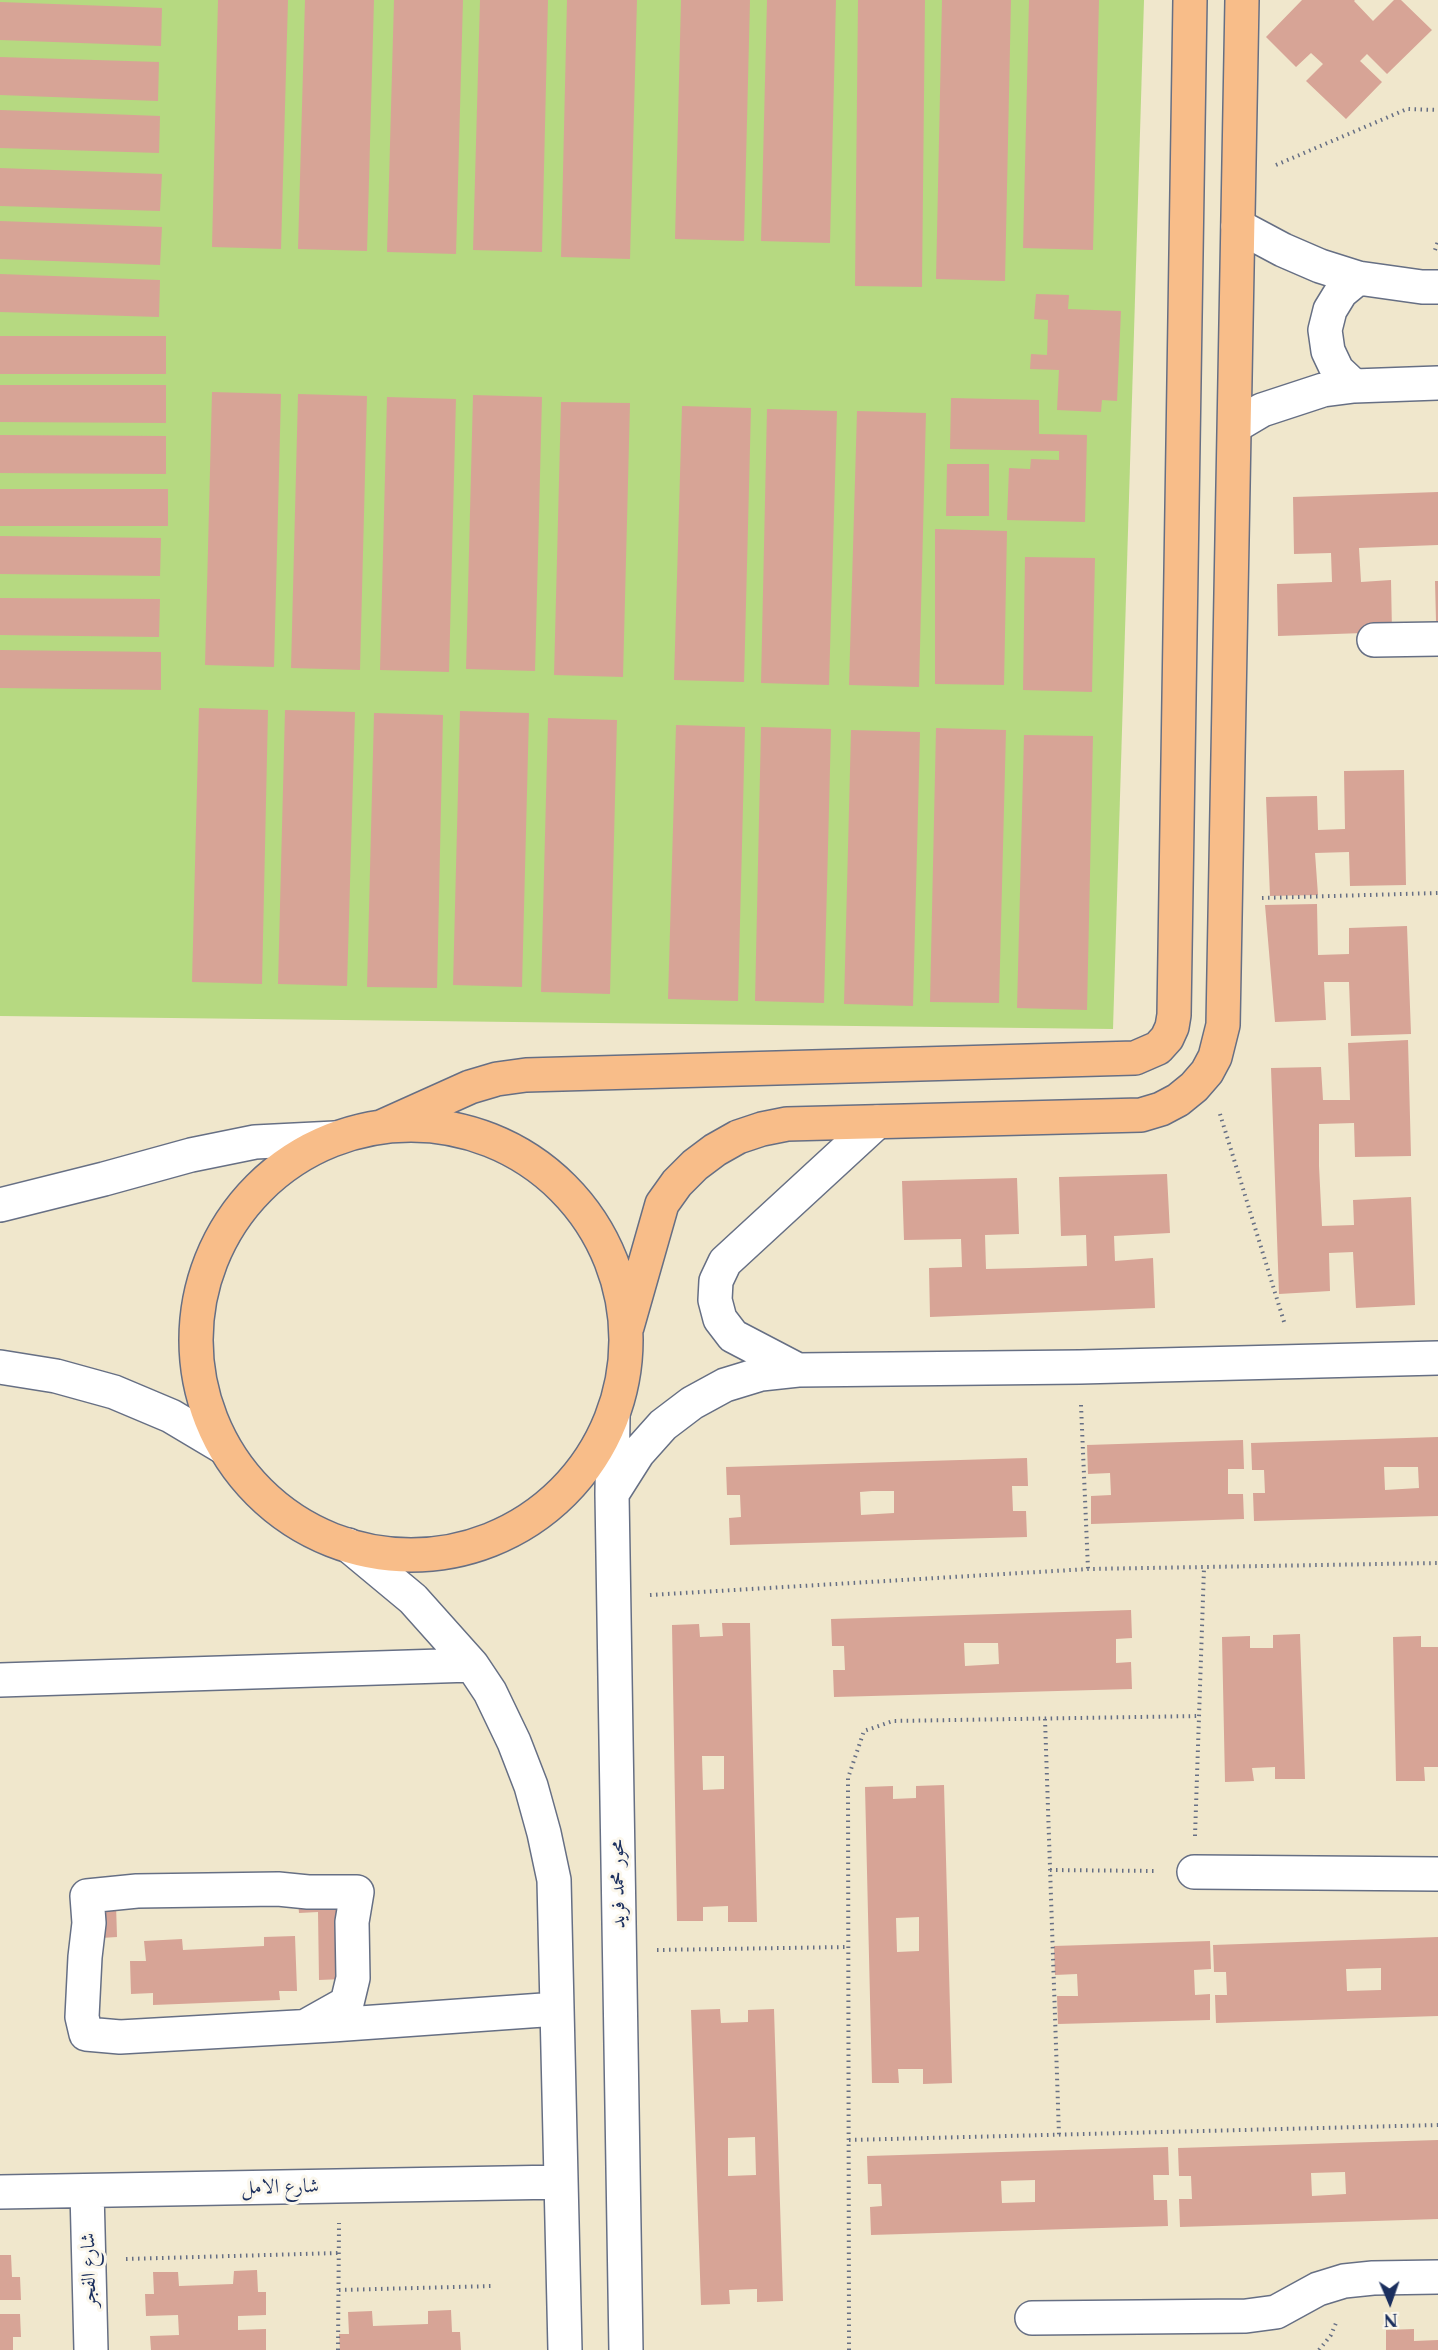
<!DOCTYPE html>
<meta charset="utf-8">
<style>
body{margin:0}
#map{position:relative;width:1438px;height:2350px;overflow:hidden;background:#f0e7cc;font-family:"Libre Caslon Text",serif}
canvas{display:block}
.north{position:absolute;left:1360px;top:2272px;width:60px;height:60px;-webkit-text-stroke:4px #fbf7ec;paint-order:stroke;rotate:178deg;font-size:16px;font-weight:700;line-height:24px;text-align:center;color:#1b2f5e}
.north::after{content:'';display:block;margin:auto;width:21px;height:27px;background:#1b2f5e;clip-path:polygon(50% 0,100% 100%,50% 72%,0 100%)}
</style>
<div id="map">
<canvas width="1438" height="2350"></canvas>
<div class="north">N</div>
</div>
<script>
const c = document.querySelector('canvas').getContext('2d');
c.lineJoin = 'round';
function fillPath(path, color) {
  c.fillStyle = color;
  c.fill(path, 'evenodd');
}
function toPath(rows) {
  const path = new Path2D();
  for (const r of rows) {
    if (r.length === 3) {
      path.moveTo(r[0] + r[2], r[1]);
      path.arc(r[0], r[1], r[2], 0, 2 * Math.PI);
      continue;
    }
    path.moveTo(r[0], r[1]);
    for (let i = 2; i < r.length; i += 2) path.lineTo(r[i], r[i + 1]);
  }
  return path;
}
function stroke(path, color, width, dash) {
  c.strokeStyle = color;
  c.lineWidth = width;
  c.lineCap = dash ? 'butt' : 'round';
  c.setLineDash(dash || []);
  c.stroke(path);
}
function write(font, color, halo, rows, align = 'center') {
  c.font = font + ' "Libre Caslon Text",Amiri,serif';
  c.lineWidth = 6;
  c.setLineDash([]);
  c.textBaseline = 'middle';
  c.strokeStyle = halo;
  c.fillStyle = color;
  for (const [text, x, y, turn = 0] of rows) {
    c.save();
    c.translate(x, y);
    c.rotate((+turn || 0) * Math.PI / 180);
    c.textAlign = isNaN(turn) ? turn : align;
    if (halo) c.strokeText(text, 0, 0);
    c.fillText(text, 0, 0);
    c.restore();
  }
}
fillPath(toPath([
 [0,0,1144,0,1113,1029,0,1016]
]), '#b6d981');
fillPath(toPath([
 [218,0,288,0,281,249,212,247],
 [305,0,374,0,367,251,298,249],
 [394,0,463,0,456,254,387,252],
 [480,0,548,0,542,252,473,250],
 [567,0,637,0,630,259,561,257],
 [681,0,750,0,744,241,675,239],
 [767,0,836,0,830,243,761,241],
 [858,0,925,0,922,287,855,286],
 [942,0,1011,0,1005,281,936,279],
 [1029,0,1099,0,1093,250,1023,248],
 [1302,0,1355,0,1354,1,1373,21,1394,0,1401,0,1432,30,1387,74,1367,54,1360,61,1382,82,1346,119,1306,81,1323,64,1311,53,1296,67,1266,37],
 [0,2,162,8,161,46,0,40],
 [0,57,159,62,158,101,0,95],
 [0,110,160,116,159,153,0,148],
 [0,168,162,174,160,211,0,206],
 [0,221,162,227,160,265,0,259],
 [0,274,160,280,159,317,0,312],
 [1036,294,1069,295,1068,309,1121,311,1117,401,1102,400,1101,412,1057,410,1059,370,1030,369,1031,354,1047,355,1048,320,1034,319],
 [0,336,166,336,166,374,0,374],
 [0,385,166,385,166,423,0,422],
 [212,392,281,394,274,667,205,665],
 [298,394,367,396,360,670,291,668],
 [473,395,542,397,535,671,466,669],
 [387,397,456,399,449,672,380,670],
 [951,398,1039,400,1039,434,1087,435,1085,522,1007,520,1009,468,1030,469,1031,459,1059,460,1059,451,950,449],
 [561,402,630,403,623,677,554,675],
 [682,406,751,408,744,682,674,680],
 [767,409,837,411,829,685,761,683],
 [857,411,926,413,919,687,849,685],
 [0,435,166,436,166,474,0,473],
 [947,464,989,464,989,516,946,516],
 [0,489,168,489,168,526,0,526],
 [1438,492,1438,545,1359,548,1361,582,1391,580,1392,632,1278,636,1277,584,1332,582,1331,553,1294,554,1293,497],
 [935,529,1007,531,1004,685,935,684],
 [0,536,161,538,160,576,0,574],
 [1025,557,1095,558,1092,692,1023,690],
 [1435,581,1438,581,1438,621,1436,621],
 [0,598,160,599,159,637,0,635],
 [0,650,161,652,161,690,0,688],
 [199,708,268,710,262,984,192,982],
 [285,710,355,712,347,986,278,984],
 [460,711,529,713,522,987,453,985],
 [374,713,443,715,437,988,367,987],
 [548,718,617,720,610,994,541,992],
 [676,725,745,727,738,1001,668,999],
 [761,727,831,729,824,1003,755,1001],
 [936,728,1006,730,999,1003,930,1002],
 [851,730,920,732,913,1006,844,1004],
 [1024,735,1093,736,1087,1010,1017,1008],
 [1404,770,1406,885,1350,886,1349,852,1315,853,1318,895,1270,896,1266,797,1317,796,1318,830,1345,829,1344,771],
 [1317,904,1318,955,1349,954,1349,928,1407,926,1411,1034,1351,1036,1349,982,1324,982,1326,1020,1275,1022,1265,905],
 [1408,1040,1411,1156,1355,1157,1354,1123,1319,1124,1319,1166,1322,1226,1354,1225,1353,1200,1411,1197,1415,1305,1356,1308,1353,1252,1329,1253,1330,1291,1279,1294,1271,1068,1321,1067,1323,1100,1350,1100,1348,1043],
 [1167,1174,1170,1233,1114,1236,1115,1261,1153,1258,1155,1308,930,1317,929,1268,962,1267,961,1239,904,1240,902,1181,1017,1178,1019,1234,985,1235,986,1269,1029,1268,1087,1266,1086,1235,1061,1236,1059,1177],
 [1438,1437,1438,1516,1254,1521,1253,1493,1265,1493,1264,1470,1252,1470,1251,1443],
 [1384,1467,1418,1467,1419,1488,1385,1490],
 [1243,1440,1244,1469,1228,1469,1228,1494,1243,1494,1244,1519,1091,1524,1091,1496,1111,1495,1110,1473,1088,1474,1087,1445],
 [1027,1458,1028,1486,1012,1486,1013,1511,1026,1511,1027,1537,730,1545,729,1518,741,1517,740,1495,727,1495,726,1467],
 [872,1491,894,1491,894,1513,861,1515,860,1492],
 [1131,1610,1132,1638,1116,1639,1116,1663,1131,1662,1132,1689,834,1697,833,1670,845,1670,844,1646,832,1646,831,1619],
 [964,1643,998,1643,999,1664,965,1666],
 [722,1623,750,1623,757,1922,728,1922,728,1906,703,1907,703,1921,677,1921,672,1625,699,1624,700,1637,723,1636],
 [702,1756,724,1756,724,1789,703,1790],
 [1300,1634,1305,1779,1275,1779,1275,1767,1252,1768,1254,1781,1225,1782,1222,1637,1250,1636,1250,1648,1273,1648,1273,1635],
 [1421,1636,1421,1647,1438,1647,1438,1767,1424,1767,1425,1781,1396,1781,1393,1637],
 [944,1785,952,2083,923,2084,923,2069,898,2069,899,2083,872,2083,865,1787,893,1786,893,1799,916,1798,916,1786],
 [919,1917,919,1951,897,1952,896,1918],
 [340,1900,343,1979,319,1980,318,1912,299,1913,298,1901],
 [116,1904,117,1937,101,1938,100,1905],
 [295,1936,297,1991,279,1991,280,2000,153,2005,153,1993,131,1994,130,1961,146,1961,144,1941,182,1939,183,1950,264,1946,264,1937],
 [1438,1937,1438,2016,1216,2023,1215,1995,1227,1995,1226,1972,1214,1972,1213,1945],
 [1381,1968,1381,1990,1347,1991,1346,1969],
 [1210,1941,1211,1969,1194,1970,1195,1995,1210,1994,1210,2020,1058,2024,1057,1996,1078,1996,1077,1974,1055,1975,1054,1946],
 [720,2009,721,2023,748,2022,748,2010,774,2009,783,2301,757,2302,757,2289,729,2290,730,2304,701,2305,691,2010],
 [755,2137,756,2175,728,2176,728,2138],
 [1438,2140,1438,2219,1180,2227,1179,2199,1192,2199,1191,2176,1179,2176,1178,2148],
 [1345,2172,1346,2194,1312,2196,1311,2173],
 [1168,2147,1169,2175,1153,2175,1154,2200,1167,2200,1168,2226,871,2235,870,2207,882,2206,881,2184,868,2184,867,2156],
 [1035,2180,1035,2202,1002,2203,1001,2181],
 [0,2255,11,2255,12,2277,20,2277,21,2300,0,2300],
 [257,2270,258,2292,266,2292,266,2315,238,2316,238,2330,266,2329,266,2350,151,2350,150,2336,179,2335,178,2315,146,2316,145,2294,154,2294,153,2272,178,2272,179,2286,233,2284,234,2271],
 [451,2310,452,2332,460,2332,461,2350,340,2350,339,2334,349,2334,348,2312,372,2311,373,2326,428,2324,428,2311],
 [0,2314,20,2314,21,2337,13,2337,13,2350,0,2350],
 [1414,2329,1414,2341,1438,2340,1438,2350,1386,2350,1386,2330]
]), '#d7a496');
const minor = toPath([
 [1238,226,1283,250,1320,266,1358,278,1422,287,1438,287],
 [1354,386,1337,370,1328,351,1325,330,1330,310,1341,292,1358,278],
 [1235,426,1262,410,1323,390,1354,386,1438,383],
 [1374,640,1438,639],
 [0,1205,104,1179,191,1155,255,1142,335,1138],
 [0,1367,56,1376,114,1392,171,1416,223,1447],
 [798,1370,733,1336,720,1319,715,1300,716,1281,725,1262,877,1122],
 [613,1417,612,1494,626,2350],
 [612,1494,638,1453,663,1425,692,1403,725,1385,761,1374,798,1370,1080,1367,1438,1358],
 [348,1545,413,1599,472,1665,490,1692,514,1742,531,1786,544,1833,554,1880,565,2350],
 [0,1680,472,1665],
 [1194,1872,1438,1874],
 [306,2026,347,2003,353,1978,352,1922,357,1892,308,1892,278,1889,137,1891,87,1896,89,1923,85,1957,82,2017,86,2034,120,2037,332,2025,557,2009],
 [87,2191,91,2350],
 [0,2192,561,2182],
 [1032,2318,1246,2316,1276,2312,1318,2289,1344,2281,1373,2278,1438,2277]
]);
const major = toPath([
 [411,1340,215],
 [381,1127,470,1087,497,1079,526,1075,1135,1058,1158,1048,1167,1038,1172,1027,1174,1015,1190,0],
 [627,1327,662,1204,677,1183,695,1165,715,1150,738,1137,762,1129,787,1124,1141,1115,1161,1109,1178,1100,1194,1087,1207,1072,1215,1057,1223,1025,1242,0]
]);
stroke(minor, '#666f84', 36);
stroke(major, '#666f84', 36);
stroke(toPath([
 [1276,165,1407,109,1438,110],
 [1435,250,1438,241],
 [1262,898,1438,893],
 [1220,1114,1285,1325],
 [1081,1405,1088,1569],
 [650,1595,1088,1569,1438,1563],
 [1045,1719,1059,2135],
 [1195,1836,1204,1568],
 [1050,1870,1157,1871],
 [657,1950,848,1947],
 [849,2140,1438,2125],
 [126,2259,338,2253],
 [339,2290,493,2286],
 [338,2350,339,2223],
 [849,2350,848,1778,864,1731,893,1721,1199,1716],
 [1319,2350,1331,2335,1336,2323]
]), '#666f84', 4, [1.5, 4.5]);
stroke(minor, '#fff', 33);
stroke(major, '#f8bd89', 33);
write('20px', '#1b2f5e', '#fbf7ec', [
 ["محور محمد فريد",618,1884,-91],
 ["شارع الامل",280,2187,-1],
 ["شارع الفجر",89,2270,-91]
]);
</script>
